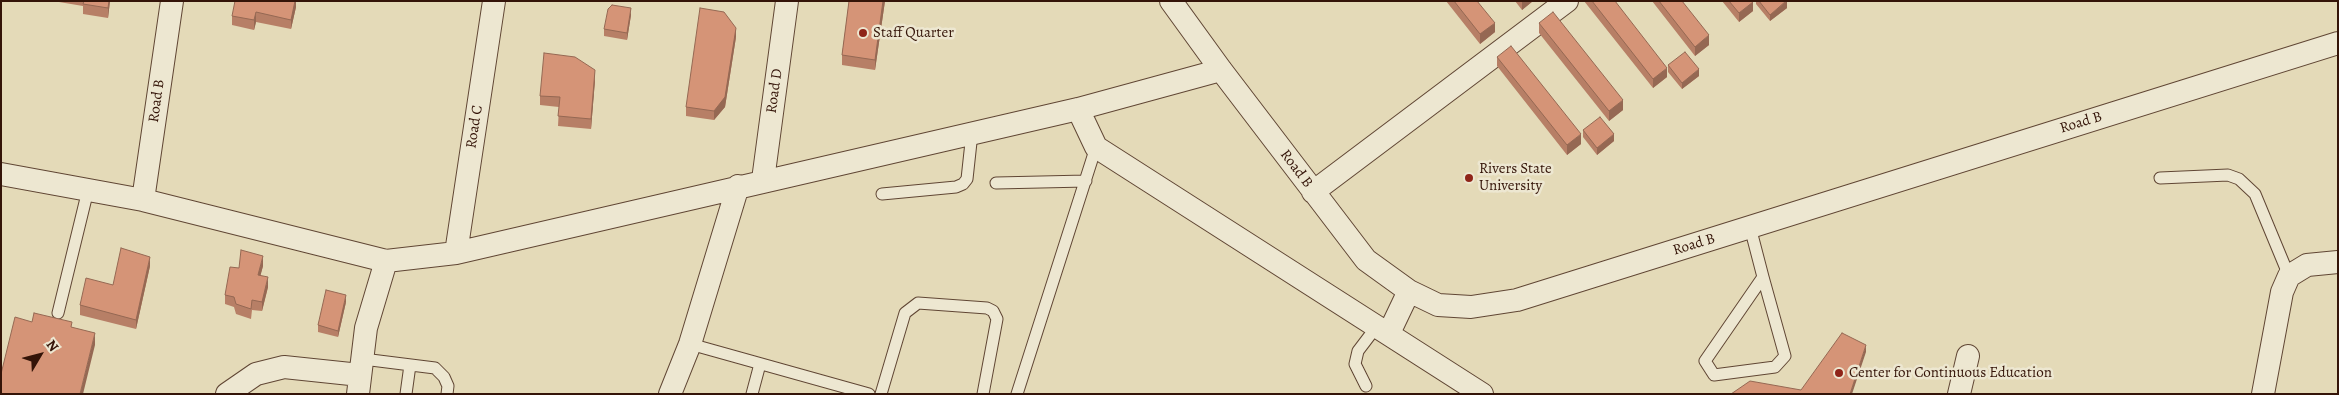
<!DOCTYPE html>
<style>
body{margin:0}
#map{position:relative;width:2339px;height:395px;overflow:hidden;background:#e4dab8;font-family:Alegreya,serif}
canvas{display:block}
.frame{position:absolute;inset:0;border:2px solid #341408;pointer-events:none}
.north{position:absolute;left:15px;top:330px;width:50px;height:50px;-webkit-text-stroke:4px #ede7d1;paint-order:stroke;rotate:53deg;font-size:14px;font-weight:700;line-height:20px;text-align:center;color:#341408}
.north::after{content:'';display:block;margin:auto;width:18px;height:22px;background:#341408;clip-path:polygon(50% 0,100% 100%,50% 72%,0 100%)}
</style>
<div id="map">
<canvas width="2339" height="395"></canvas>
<div class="frame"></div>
<div class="north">N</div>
</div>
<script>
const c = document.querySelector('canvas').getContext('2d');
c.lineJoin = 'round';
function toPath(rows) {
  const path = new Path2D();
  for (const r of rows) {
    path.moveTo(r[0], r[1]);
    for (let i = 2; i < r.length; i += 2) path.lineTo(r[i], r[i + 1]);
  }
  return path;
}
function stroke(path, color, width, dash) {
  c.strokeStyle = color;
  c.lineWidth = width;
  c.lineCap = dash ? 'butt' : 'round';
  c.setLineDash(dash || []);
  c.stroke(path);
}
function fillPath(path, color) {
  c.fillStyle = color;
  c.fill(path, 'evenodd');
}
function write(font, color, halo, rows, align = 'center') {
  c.font = font + ' Alegreya,serif';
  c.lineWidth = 5;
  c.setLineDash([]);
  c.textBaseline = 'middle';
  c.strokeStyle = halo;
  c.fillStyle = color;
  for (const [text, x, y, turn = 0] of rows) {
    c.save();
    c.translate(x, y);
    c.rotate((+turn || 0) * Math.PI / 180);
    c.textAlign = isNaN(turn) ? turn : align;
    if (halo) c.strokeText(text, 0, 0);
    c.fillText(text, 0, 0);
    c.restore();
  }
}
const service = toPath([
 [2160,178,2228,175,2239,179,2255,194,2289,276],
 [996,183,1086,181],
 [882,194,956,187,963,184,967,179,972,133],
 [1750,227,1763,277,1785,356,1775,367,1714,375,1705,361,1763,277],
 [58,313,88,190],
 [690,344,869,394],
 [363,359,435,368,444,377,448,386,447,394],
 [1366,386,1355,364,1358,351,1377,326],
 [406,394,410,365],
 [752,394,760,364],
 [881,394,905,313,918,303,987,308,993,311,997,319,983,394],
 [1017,394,1096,147]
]);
const minor = toPath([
 [1171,1,1221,70,1366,260,1409,291,1438,305,1471,307,1517,300,2338,43],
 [1078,109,1096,147,1482,394],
 [1,174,143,200,386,261,456,253,1078,109,1221,70],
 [763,180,787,1],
 [1313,192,1567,1],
 [143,200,172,1],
 [456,253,494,1],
 [1389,333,1409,291],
 [227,394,256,374,284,367,360,375],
 [358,394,366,328,386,261],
 [670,394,690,344,738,186],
 [1959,394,1968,356],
 [2263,394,2282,292,2289,276,2307,265,2338,262]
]);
stroke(service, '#604634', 13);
stroke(minor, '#604634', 24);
stroke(service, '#ede7d1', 11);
stroke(minor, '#ede7d1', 22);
fillPath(toPath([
 [53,1,110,1,108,18,83,14,83,6],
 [296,1,296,7,291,29,256,22,254,30,232,25,232,16],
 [849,1,885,1,875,70,842,65,842,55],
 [1446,1,1477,1,1495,32,1480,44],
 [1515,1,1533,1,1522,10],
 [1584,1,1615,1,1667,77,1653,88],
 [1652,1,1682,1,1709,45,1695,56],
 [1722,1,1752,1,1753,11,1739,22],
 [1756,1,1787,1,1787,8,1770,21,1756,4],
 [631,15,627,40,604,36,604,29],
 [1539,23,1623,110,1609,121,1539,33],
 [736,37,725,107,714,120,686,116,686,107],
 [1497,57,1581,144,1567,155,1497,66],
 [1668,65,1699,76,1682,89,1668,72],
 [595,80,591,129,558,126,559,107,540,105,540,96],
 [1583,130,1614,141,1597,155,1583,137],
 [150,266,136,329,80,315,80,305,113,285],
 [263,266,260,276,268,287,262,311,252,310,251,319,236,314,234,307,225,304,225,295,239,268],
 [346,302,338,337,318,332,318,325]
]), '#b77f66');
fillPath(toPath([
 [109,1,110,1,108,18,108,8],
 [295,1,296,1,296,7,291,29,291,20],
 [883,1,885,1,875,70,875,60],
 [1522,1,1533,1,1522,10],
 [1787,1,1787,8,1770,21,1770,15],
 [1753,2,1753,11,1739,22,1739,13],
 [631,8,631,15,627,40,627,33],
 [256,12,256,22,254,30,254,20],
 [1495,23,1495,32,1480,44,1480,34],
 [736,28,736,37,725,107,714,120,714,111],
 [1709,35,1709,45,1695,56,1695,47],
 [1667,68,1667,77,1653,88,1653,79],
 [1699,69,1699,76,1682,89,1682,83],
 [595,70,595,80,591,129,591,119],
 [1623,100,1623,110,1609,121,1609,111],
 [1581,134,1581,144,1567,155,1567,145],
 [1614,134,1614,141,1597,155,1597,148],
 [263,256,263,266,258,285,258,275],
 [150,257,150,266,136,329,136,320],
 [268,277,268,287,262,311,262,302],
 [346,295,346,302,338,337,338,331],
 [95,333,95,345,83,394,80,394],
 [1866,345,1866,352,1852,394,1850,394]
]), '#956853');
const building = toPath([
 [84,1,109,1,108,8,83,4,84,1],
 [235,1,295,1,291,20,256,12,254,20,232,16,235,1],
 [849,1,883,1,875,60,842,55,849,1],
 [1454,1,1477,1,1495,23,1480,34,1454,1],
 [1592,1,1615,1,1667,68,1653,79,1592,1],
 [1659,1,1682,1,1709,35,1695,47,1659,1],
 [1729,1,1752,1,1753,2,1739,13,1729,1],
 [1759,1,1786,1,1770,15,1759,1],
 [612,5,631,8,627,33,604,29,608,9,612,5],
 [700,8,724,12,736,28,725,97,714,111,686,107,700,8],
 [1553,12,1623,100,1609,111,1539,23,1553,12],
 [1511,46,1581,134,1567,145,1497,57,1511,46],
 [1685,52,1699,69,1682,83,1668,65,1685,52],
 [544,53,575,57,595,70,591,119,558,116,560,97,540,96,544,53],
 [1600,117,1614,134,1597,148,1583,130,1600,117],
 [121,248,150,257,136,320,80,305,86,278,113,285,121,248],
 [241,250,263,256,258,275,268,277,262,302,252,300,251,309,236,304,234,297,225,295,230,267,239,268,241,250],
 [326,290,346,295,338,331,318,325,326,290],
 [34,313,72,322,71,327,95,333,80,394,1,394,1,374,15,317,32,322,34,313],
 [1842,333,1866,345,1850,394,1731,394,1750,381,1801,390,1842,333]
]);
fillPath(building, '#d59477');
stroke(building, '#956853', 1);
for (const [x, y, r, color] of [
 [863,33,5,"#8f2418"],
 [1469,178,5,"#8f2418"],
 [1839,373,5,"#8f2418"]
]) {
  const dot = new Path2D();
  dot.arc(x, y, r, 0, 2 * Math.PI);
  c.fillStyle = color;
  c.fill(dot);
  stroke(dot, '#ede7d1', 2);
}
write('15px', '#341408', '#ede7d1', [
 ["Staff Quarter",873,33],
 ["Rivers State",1479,169],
 ["University",1479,186],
 ["Center for Continuous Education",1849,373]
], 'left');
write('15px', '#341408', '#ede7d1', [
 ["Road D",775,91,-82],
 ["Road B",157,101,-82],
 ["Road B",2081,123,-17],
 ["Road C",475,127,-81],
 ["Road B",1296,169,53],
 ["Road B",1694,245,-17]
]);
</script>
